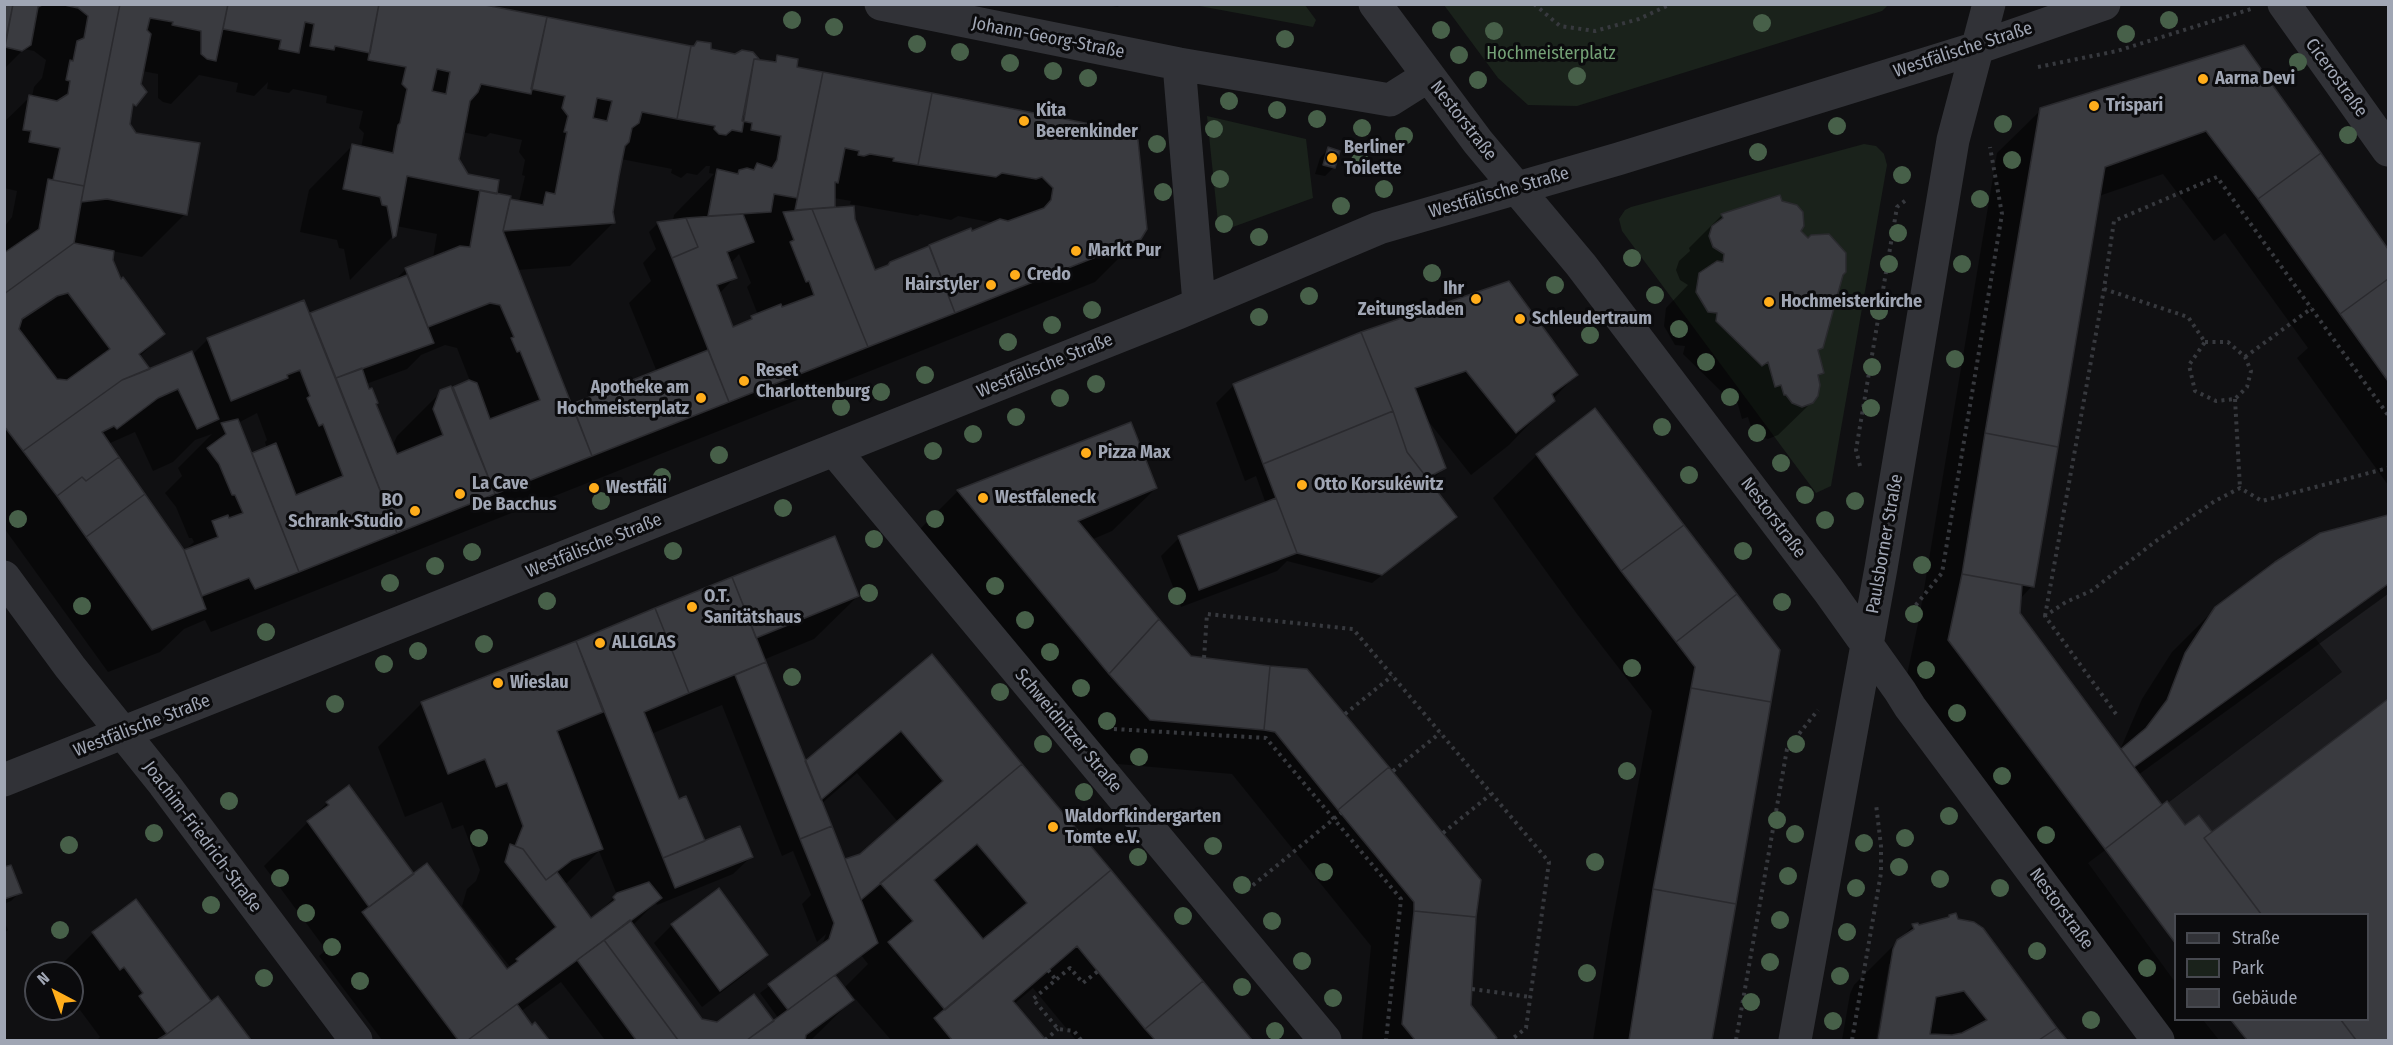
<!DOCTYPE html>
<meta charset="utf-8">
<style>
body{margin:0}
#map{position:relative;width:2393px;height:1045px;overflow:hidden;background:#101012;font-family:"Fira Sans Condensed",sans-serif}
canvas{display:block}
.frame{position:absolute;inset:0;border:6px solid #a0a6b4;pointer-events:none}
.legend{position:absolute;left:2174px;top:913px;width:195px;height:108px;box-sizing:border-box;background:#0b0b0d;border:2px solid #474950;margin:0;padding:8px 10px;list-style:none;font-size:18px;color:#a0a6b4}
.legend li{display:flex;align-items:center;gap:12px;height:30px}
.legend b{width:30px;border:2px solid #474950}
.north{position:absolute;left:24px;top:961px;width:60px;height:60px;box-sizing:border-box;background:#0b0b0d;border:2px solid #474950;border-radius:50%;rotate:319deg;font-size:16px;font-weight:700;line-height:24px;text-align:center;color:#a0a6b4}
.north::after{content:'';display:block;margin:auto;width:21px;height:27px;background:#ffad1b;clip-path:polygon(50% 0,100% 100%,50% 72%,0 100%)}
</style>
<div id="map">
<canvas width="2393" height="1045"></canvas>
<div class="frame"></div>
<ul class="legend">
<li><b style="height:8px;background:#313237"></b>Straße</li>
<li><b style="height:16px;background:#1a221b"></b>Park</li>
<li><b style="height:16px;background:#3a3b40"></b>Gebäude</li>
</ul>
<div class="north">N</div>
</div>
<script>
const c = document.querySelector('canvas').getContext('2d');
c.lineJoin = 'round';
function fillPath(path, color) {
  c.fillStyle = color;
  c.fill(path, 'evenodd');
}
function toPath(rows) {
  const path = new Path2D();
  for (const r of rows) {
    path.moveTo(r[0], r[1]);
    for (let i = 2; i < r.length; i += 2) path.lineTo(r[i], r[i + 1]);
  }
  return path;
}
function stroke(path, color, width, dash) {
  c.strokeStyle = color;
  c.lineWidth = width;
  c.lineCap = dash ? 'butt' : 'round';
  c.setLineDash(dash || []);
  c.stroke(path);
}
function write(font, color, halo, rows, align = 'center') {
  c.font = font + ' "Fira Sans Condensed",sans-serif';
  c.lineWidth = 6;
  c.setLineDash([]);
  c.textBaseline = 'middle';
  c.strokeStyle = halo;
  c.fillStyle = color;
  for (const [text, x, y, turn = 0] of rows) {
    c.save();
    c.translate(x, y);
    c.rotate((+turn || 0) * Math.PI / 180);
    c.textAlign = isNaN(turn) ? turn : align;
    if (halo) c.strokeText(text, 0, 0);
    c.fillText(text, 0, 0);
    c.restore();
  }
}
fillPath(toPath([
 [2388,584,2388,1040,2219,1040,2203,1020,2368,1020,2368,914,2176,914,2175,982,2088,863,2342,672,2315,638]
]), '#1c1c1f');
fillPath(toPath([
 [1194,5,1305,5,1316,20,1313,27],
 [1444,5,1888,5,1882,11,1577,106,1528,105,1498,78],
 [1207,116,1306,139,1313,198,1219,232],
 [1864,144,1876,146,1884,154,1887,165,1831,486,1816,493,1622,231,1619,219,1625,210,1631,207]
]), '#1a221b');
fillPath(toPath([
 [4,4,472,4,692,48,697,43,709,50,736,56,753,54,758,61,771,63,778,57,795,68,1130,134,1139,238,1095,282,211,632,205,620,184,629,160,652,108,672,4,528,4,227,12,217,17,191,4,188,4,122,30,97,32,97,34,87,42,78,46,60,34,51,24,49,4,69],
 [142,71,158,74,158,98,163,102,171,104,199,75,238,83,236,92,254,96,268,82,267,89,289,93,293,89,327,96,326,103,363,111,359,128,364,133,361,148,352,146,309,190,300,232,337,240,339,248,344,249,350,280,394,235,396,226,437,234,433,258,406,269,393,282,309,316,303,302,207,340,192,355,149,371,139,357,163,334,120,282,111,260,112,251,142,257,185,214,128,124,131,108,145,92,139,84],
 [462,132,486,137,490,133,522,140,519,152,525,160,522,175,525,176,519,202,496,195,467,176,457,159],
 [621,159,672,169,671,173,681,178,687,173,697,175,706,166,710,166,709,173,714,174,674,215,673,221,658,223,649,232,656,249,643,263,651,281,629,303,657,372,571,406,517,270,570,266,613,223,612,212],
 [834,198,851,201,850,204,918,216,920,214,951,220,958,216,995,223,971,233,970,230,929,246,874,272,853,219,834,209],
 [739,254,751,283,747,287,758,315,732,329,719,294,735,277,730,264],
 [445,345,457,348,470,381,441,392,397,436,392,447,366,384,407,369,421,355],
 [257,413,267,440,265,442,267,449,251,455,238,423],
 [135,432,153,471,173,462,195,440,212,434,178,468,182,476,165,493,176,507,189,538,192,538,194,542,183,552,108,444],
 [1100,4,1120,4,1118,7],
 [2243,47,2388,252,2388,485,2297,358,2308,348,2225,233,2214,241,2163,174,2099,196,2032,586,2020,599,2019,613,2120,750,2142,699,2172,652,2216,608,2376,519,2388,516,2388,594,2138,775,2161,808,2184,827,2206,838,2388,701,2388,1040,2170,1040,1905,684,1919,619,1997,153,2041,110],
 [2176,914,2368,914,2368,1020,2176,1020],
 [1328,149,1334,167,1325,176,1315,174,1320,158],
 [1722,215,1799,231,1841,275,1822,347,1817,352,1822,372,1817,378,1812,402,1778,435,1768,439,1759,436,1751,427,1748,417,1742,419,1735,394,1728,398,1683,354,1685,346,1675,345,1664,326,1666,308,1688,285,1680,280,1676,270,1679,261,1690,251,1689,248],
 [1362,334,1576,375,1509,445,1471,475,1425,417,1445,467,1429,483,1446,525,1372,583,1287,561,1277,571,1181,607,1161,556,1179,538,1266,504,1256,476,1245,481,1216,403,1234,385],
 [1537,455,1778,650,1711,1040,1593,1040,1610,934,1652,711,1577,614,1493,498],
 [1156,488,1112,531,1091,540,1190,657,1479,881,1469,1006,1495,1038,1492,1040,1362,1040,1371,946,1232,774,1106,763,915,534,958,491],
 [834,538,858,596,814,639,763,660,805,763,932,657,1249,1040,1076,1040,1033,988,1014,1004,1044,1040,891,1040,845,987,868,964,861,955,834,976,852,1000,811,1040,605,1040,561,982,520,1012,532,1028,535,1025,547,1040,382,1040,319,956,326,950,264,866,327,803,413,876,506,970,510,967,462,906,467,889,476,881,480,870,463,825,452,829,442,802,405,817,378,747,422,703],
 [722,705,782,856,793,851,811,895,802,904,817,942,826,934,822,946,760,993,779,1019,766,1026,702,1021,632,926,656,902,657,905,733,874,751,857,704,843,678,801,651,734],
 [857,773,898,822,861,855,844,861,821,804],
 [599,851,617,895,591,920,565,885],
 [4,869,20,892,11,901,4,904],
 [718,890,766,954,748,972,702,1007,654,943,672,925],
 [136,901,211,1003,217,998,249,1040,97,1040,100,1037,80,1010,76,1012,72,1007,72,973,53,973,93,933],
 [1956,920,1982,929,2066,1040,1879,1040,1892,964,1889,964,1876,1040,1842,1040,1850,994,1854,985,1913,926,1918,927],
 [4,921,8,930,4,933]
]), '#0007');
const building = toPath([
 [4,4,13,4,4,49,4,4],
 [13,4,44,4,38,7,31,45,22,51,5,47,13,4],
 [60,4,120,4,84,186,53,180,60,148,29,142,31,131,23,130,29,95,57,101,68,94,70,81,66,80,70,60,73,61,77,41,84,38,88,16,78,8,60,4],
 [120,4,228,4,216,61,207,59,201,54,201,31,172,25,173,22,150,18,147,30,151,34,141,84,147,92,136,106,133,104,130,124,136,133,200,143,187,215,107,199,81,202,120,4],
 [228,4,379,4,370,53,335,46,334,50,310,46,314,24,305,22,299,53,279,49,281,40,223,29,228,4],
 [379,4,480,4,547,17,531,94,481,84,478,92,470,101,459,159,468,174,499,180,497,194,407,176,396,236,393,238,387,206,382,205,380,197,343,189,352,144,393,153,398,125,400,123,407,89,402,84,406,67,368,60,379,4],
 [437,69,450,72,446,94,432,91,437,69],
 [547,17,691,46,677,119,642,112,639,123,632,128,629,142,625,146,619,176,613,212,615,223,503,231,510,199,543,205,546,192,555,194,567,132,564,132,568,116,562,108,565,96,531,89,547,17],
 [597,98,612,101,607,121,593,118,597,98],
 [697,41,711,43,711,49,735,54,742,50,753,52,759,59,754,59,742,132,732,130,726,135,719,134,714,129,715,126,677,119,691,46,694,46,697,41],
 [2244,45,2321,153,2258,199,2206,131,2105,167,2058,447,1985,433,2040,108,2244,45],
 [777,55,798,59,797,67,823,72,797,198,774,194,771,212,708,216,717,169,738,174,739,170,747,168,754,170,757,163,772,168,777,160,781,136,751,130,752,123,742,121,754,59,776,62,777,55],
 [823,72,932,93,918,165,893,161,894,158,870,154,864,156,858,155,859,151,845,148,838,183,835,182,835,207,795,210,823,72],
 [932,93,1131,132,1138,140,1147,229,1141,239,955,313,929,245,971,228,972,231,1000,219,1008,221,1044,208,1051,200,1053,188,1042,177,1036,179,1002,173,996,177,918,165,932,93],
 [1328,147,1340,151,1335,168,1323,165,1328,147],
 [2321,153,2388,249,2388,279,2340,314,2258,199,2321,153],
 [48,179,84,186,74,243,4,294,4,253,39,229,48,179],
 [480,190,511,196,503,231,592,456,495,494,453,387,469,380,477,383,490,419,540,400,520,351,517,352,511,338,514,337,500,305,490,303,428,327,405,268,460,246,470,247,480,190],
 [1780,195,1782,201,1797,205,1803,212,1804,226,1801,231,1808,238,1811,235,1829,234,1846,253,1846,272,1843,275,1823,348,1818,350,1824,373,1818,375,1820,385,1818,396,1813,403,1802,407,1792,403,1786,395,1784,395,1781,385,1775,387,1768,362,1762,366,1716,321,1717,313,1708,312,1696,292,1699,273,1717,261,1723,262,1724,254,1713,247,1709,236,1712,226,1723,218,1721,214,1780,195],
 [854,206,855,219,875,270,888,265,890,262,929,246,955,313,868,347,812,209,854,206],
 [812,209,868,347,729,402,672,258,698,247,686,218,743,214,754,242,727,252,737,278,717,285,733,327,752,319,751,316,781,304,782,307,814,295,809,281,806,282,790,242,794,240,783,212,812,209],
 [686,218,698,247,672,258,657,222,686,218],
 [74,243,114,251,113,260,121,279,123,277,165,334,139,354,150,369,122,380,23,451,4,426,4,294,74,243],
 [68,293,110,349,67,380,57,379,19,329,22,319,57,296,68,293],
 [407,275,434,343,336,378,310,313,407,275],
 [2388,279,2388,381,2340,314,2388,279],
 [1509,281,1578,375,1552,394,1555,401,1516,433,1466,371,1415,388,1446,468,1427,478,1407,452,1393,411,1361,332,1509,281],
 [304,300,397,533,299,572,252,453,276,443,296,495,343,476,323,424,319,426,307,398,310,396,300,370,287,375,288,378,231,401,207,338,304,300],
 [1361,332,1393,411,1263,464,1233,384,1361,332],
 [708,350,729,402,592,456,572,404,708,350],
 [192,351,219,419,197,429,178,389,158,398,117,429,114,426,102,432,119,457,86,481,82,477,57,496,23,451,122,380,192,351],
 [362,368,369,389,372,388,378,403,376,404,397,454,443,435,433,409,440,390,451,386,495,494,397,533,336,378,362,368],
 [1595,408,1684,525,1621,571,1536,454,1595,408],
 [1393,411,1407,452,1457,517,1382,575,1297,553,1263,464,1393,411],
 [238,419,299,572,255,589,249,578,202,596,184,550,218,537,212,521,228,515,229,518,243,513,235,495,232,495,219,464,207,448,226,434,221,423,238,419],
 [1131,422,1157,488,1078,521,1159,619,1109,674,957,490,1131,422],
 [1985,433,2058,447,2034,587,1962,574,1985,433],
 [119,457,145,494,86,537,57,496,82,477,86,481,119,457],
 [145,494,184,550,206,609,152,630,86,537,145,494],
 [1276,498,1297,553,1199,590,1178,536,1276,498],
 [2388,515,2388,584,2134,767,2121,749,2146,728,2167,700,2185,653,2215,607,2275,562,2320,533,2388,515],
 [1684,525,1737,594,1676,642,1621,571,1684,525],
 [835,536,859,596,756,638,732,577,835,536],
 [1962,574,2022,585,2020,613,2162,805,2105,849,1948,640,1962,574],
 [732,577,766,662,689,693,655,608,732,577],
 [1737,594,1780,650,1771,702,1691,688,1695,667,1676,642,1737,594],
 [655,608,689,693,644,712,679,799,686,796,705,841,663,858,576,641,655,608],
 [1159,619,1191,656,1270,666,1264,730,1150,720,1109,674,1159,619],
 [576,641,603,712,557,731,603,849,572,860,546,880,523,849,515,846,523,826,507,783,496,787,485,759,448,774,421,702,576,641],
 [932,654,1022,764,861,900,845,859,860,854,943,781,901,731,821,800,805,761,932,654],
 [766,662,832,826,800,839,735,675,766,662],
 [1270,666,1307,669,1389,767,1338,810,1275,732,1264,730,1270,666],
 [1691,688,1771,702,1736,904,1653,889,1691,688],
 [2388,699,2388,1040,2356,1040,2341,1020,2368,1020,2368,914,2261,914,2204,838,2388,699],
 [1022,764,1111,870,945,1010,888,942,913,921,880,883,1022,764],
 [977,844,1027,903,983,939,934,880,977,844],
 [1389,767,1481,880,1476,917,1414,911,1414,902,1338,810,1389,767],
 [349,785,414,874,369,907,307,821,329,805,326,802,349,785],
 [2167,801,2185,825,2199,815,2212,832,2204,838,2261,914,2176,914,2176,944,2105,849,2167,801],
 [740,826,753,857,675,888,663,858,740,826],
 [832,826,878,943,788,1010,768,984,829,939,834,923,800,839,832,826],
 [510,844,523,849,546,880,557,872,591,918,615,900,613,897,617,893,649,882,662,898,468,1040,458,1040,362,912,427,863,507,969,518,961,516,959,556,927,505,862,510,844],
 [11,865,22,893,4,899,4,867,11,865],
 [1111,870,1203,981,1145,1029,1077,946,1013,1001,1046,1040,952,1040,934,1018,1111,870],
 [719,888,768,955,720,991,671,924,719,888],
 [1653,889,1736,904,1712,1040,1629,1040,1653,889],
 [136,899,211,1001,167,1034,139,996,143,993,124,967,120,970,92,932,136,899],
 [1414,911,1476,917,1471,1005,1497,1038,1494,1040,1415,1040,1402,1024,1414,911],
 [1956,913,1958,919,1974,922,1983,928,2057,1028,2039,1040,1878,1040,1893,949,1897,940,1914,929,1912,924,1918,923,1919,925,1949,917,1949,915,1956,913],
 [1964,991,1987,1020,1962,1033,1952,1035,1930,1034,1936,997,1964,991],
 [630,920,702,1019,717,1022,754,994,774,1021,747,1040,678,1040,604,940,630,920],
 [604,940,678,1040,636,1040,577,960,604,940],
 [835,975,854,1000,806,1035,805,1040,747,1040,835,975],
 [1203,981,1252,1040,1155,1040,1145,1029,1203,981],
 [218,996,251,1040,157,1040,167,1034,218,996],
 [517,1004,532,1025,535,1022,549,1040,468,1040,517,1004],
 [2231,1020,2341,1020,2356,1040,2247,1040,2231,1020],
 [2057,1028,2067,1040,2039,1040,2057,1028]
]);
fillPath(building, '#3a3b40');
stroke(building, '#2a2a2e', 1.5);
stroke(toPath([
 [1534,4,1560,26,1595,31,1639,19,1671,4],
 [2038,67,2117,51,2251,9],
 [2104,289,2188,317,2205,342],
 [2205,342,2228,342,2245,357,2251,371,2247,387,2235,399,2216,401,2195,391,2189,365,2205,342],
 [2245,357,2312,308],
 [2235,399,2240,488],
 [1860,466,1856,450,1897,207,1906,200],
 [1911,611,1942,573,2002,214,1990,147],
 [2045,616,2104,289,2114,221,2217,177,2388,415],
 [1204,658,1207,614,1353,629,1549,862,1526,1028,1511,1040],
 [1345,714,1392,676],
 [2116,714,2045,616,2066,602,2091,591,2156,541,2215,501,2240,488,2262,501,2388,468],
 [1114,729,1266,738,1401,899,1386,1040],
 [1393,771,1440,733],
 [1443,833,1491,794],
 [1247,890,1341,813],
 [1048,970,1056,980],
 [1472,989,1530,997],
 [1045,1040,1058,1029],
 [1081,1040,1074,1031,1058,1029,1033,999,1070,968,1083,983,1098,971],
 [1736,1040,1787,749,1818,710],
 [1852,1040,1881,873,1881,846,1876,804]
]), '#37393e', 4, [3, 4.5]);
stroke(toPath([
 [881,4,1179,64,1390,100,1428,76],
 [1375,4,1478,142,1581,265,1828,590,1900,691,1910,707,2158,1040],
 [2284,4,2388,150],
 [1179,64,1199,303],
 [834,450,1325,1040],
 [4,577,70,667,164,784,356,1040],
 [4,780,1178,313,1379,228,1618,159,1977,48,2104,4],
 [1795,1040,1881,568,1953,140,1989,4]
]), '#313237', 33);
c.fillStyle = '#476049';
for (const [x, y] of [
 [792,20],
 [2169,20],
 [1762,23],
 [834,27],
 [1441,30],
 [1494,31],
 [2126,34],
 [1285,39],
 [917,44],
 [960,52],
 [1459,55],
 [2298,62],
 [1010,63],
 [1053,71],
 [1577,76],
 [1088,78],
 [1478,80],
 [1229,101],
 [1277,110],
 [1317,119],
 [2003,124],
 [1837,126],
 [1362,128],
 [1214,129],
 [2348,135],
 [1404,136],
 [1157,144],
 [1758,152],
 [2012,160],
 [1360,161],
 [1902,175],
 [1220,179],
 [1384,189],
 [1163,192],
 [1980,199],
 [1341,206],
 [1224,224],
 [1898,233],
 [1259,237],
 [1632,258],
 [1889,264],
 [1962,264],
 [1432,273],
 [1555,285],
 [1655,295],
 [1309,296],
 [1092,310],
 [1879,311],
 [1259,317],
 [1052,325],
 [1679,329],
 [1590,335],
 [1008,342],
 [1955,359],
 [1706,362],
 [1872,367],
 [925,375],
 [1096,384],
 [881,392],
 [1730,397],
 [1060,398],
 [841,407],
 [1871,408],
 [1016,417],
 [1662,427],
 [1757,433],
 [973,434],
 [933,451],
 [719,455],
 [1781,463],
 [1689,475],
 [662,477],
 [1805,495],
 [601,501],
 [1855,501],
 [783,508],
 [18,519],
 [935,519],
 [1825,520],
 [874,539],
 [673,551],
 [1743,551],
 [472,552],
 [1922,565],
 [435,566],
 [390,583],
 [995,586],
 [869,593],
 [1177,596],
 [547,601],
 [1782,602],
 [82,606],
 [1914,614],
 [1025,620],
 [266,632],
 [484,644],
 [418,651],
 [1050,652],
 [384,664],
 [1632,668],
 [1926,670],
 [792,677],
 [1081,688],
 [1000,692],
 [335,704],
 [1957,713],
 [1107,721],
 [1043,744],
 [1796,744],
 [1139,757],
 [1627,771],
 [2002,776],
 [1084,792],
 [229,801],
 [1949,816],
 [1777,820],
 [154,833],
 [1795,834],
 [2046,835],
 [479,838],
 [1905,838],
 [1864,843],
 [69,845],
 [1213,846],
 [1138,857],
 [1595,862],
 [1899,867],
 [1324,872],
 [1788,876],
 [280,878],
 [1940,879],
 [1242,885],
 [1856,888],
 [2000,888],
 [211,905],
 [306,913],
 [1183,916],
 [1780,920],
 [1272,921],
 [60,930],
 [1847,932],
 [332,947],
 [2037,951],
 [1302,961],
 [1770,962],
 [2147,968],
 [1587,973],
 [1840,976],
 [264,978],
 [360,981],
 [1242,987],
 [1333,998],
 [1751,1002],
 [2091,1020],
 [1833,1021],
 [1275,1031]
]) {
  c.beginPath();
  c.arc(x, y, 9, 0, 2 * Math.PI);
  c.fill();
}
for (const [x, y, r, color] of [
 [2203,79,6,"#ffad1b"],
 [2094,106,6,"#ffad1b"],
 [1024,121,6,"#ffad1b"],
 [1332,158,6,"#ffad1b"],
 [1076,251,6,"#ffad1b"],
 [1015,275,6,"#ffad1b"],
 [991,285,6,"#ffad1b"],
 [1476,299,6,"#ffad1b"],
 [1769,302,6,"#ffad1b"],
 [1520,319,6,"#ffad1b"],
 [744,381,6,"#ffad1b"],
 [701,398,6,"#ffad1b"],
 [1086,453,6,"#ffad1b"],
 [1302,485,6,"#ffad1b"],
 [594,488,6,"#ffad1b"],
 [460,494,6,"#ffad1b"],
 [983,498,6,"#ffad1b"],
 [415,511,6,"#ffad1b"],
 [692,607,6,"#ffad1b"],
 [600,643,6,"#ffad1b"],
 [498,683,6,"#ffad1b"],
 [1053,827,6,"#ffad1b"]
]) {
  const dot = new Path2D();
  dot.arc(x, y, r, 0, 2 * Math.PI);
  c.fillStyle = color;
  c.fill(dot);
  stroke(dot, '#0b0b0d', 2);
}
write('18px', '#a0a6b4', '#0b0b0d', [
 ["Johann-Georg-Straße",1048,38,11],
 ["Westfälische Straße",1963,50,-18],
 ["Cicerostraße",2336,78,54],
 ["Nestorstraße",1463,121,52],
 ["Westfälische Straße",1499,193,-16],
 ["Westfälische Straße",1045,366,-22],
 ["Nestorstraße",1773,518,53],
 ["Paulsborner Straße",1885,544,-80],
 ["Westfälische Straße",594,546,-22],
 ["Westfälische Straße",142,726,-21],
 ["Schweidnitzer Straße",1068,731,50],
 ["Joachim-Friedrich-Straße",202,837,53],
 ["Nestorstraße",2061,909,54]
]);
write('18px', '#74a176', '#0b0b0d', [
 ["Hochmeisterplatz",1551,54]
]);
write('bold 18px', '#a0a6b4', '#0b0b0d', [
 ["Aarna Devi",2215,79],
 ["Trispari",2106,106],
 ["Kita",1036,111],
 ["Beerenkinder",1036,132],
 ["Berliner",1344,148],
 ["Toilette",1344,169],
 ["Markt Pur",1088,251],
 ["Credo",1027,275],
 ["Hairstyler",979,285,"right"],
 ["Ihr",1464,289,"right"],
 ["Zeitungsladen",1464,310,"right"],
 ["Hochmeisterkirche",1781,302],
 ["Schleudertraum",1532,319],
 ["Reset",756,371],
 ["Charlottenburg",756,392],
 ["Apotheke am",689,388,"right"],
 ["Hochmeisterplatz",689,409,"right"],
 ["Pizza Max",1098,453],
 ["La Cave",472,484],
 ["De Bacchus",472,505],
 ["Otto Korsukéwitz",1314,485],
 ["Westfäli",606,488],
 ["Westfaleneck",995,498],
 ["BO",403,501,"right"],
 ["Schrank-Studio",403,522,"right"],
 ["O.T.",704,597],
 ["Sanitätshaus",704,618],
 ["ALLGLAS",612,643],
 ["Wieslau",510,683],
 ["Waldorfkindergarten",1065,817],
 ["Tomte e.V.",1065,838]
], 'left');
</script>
